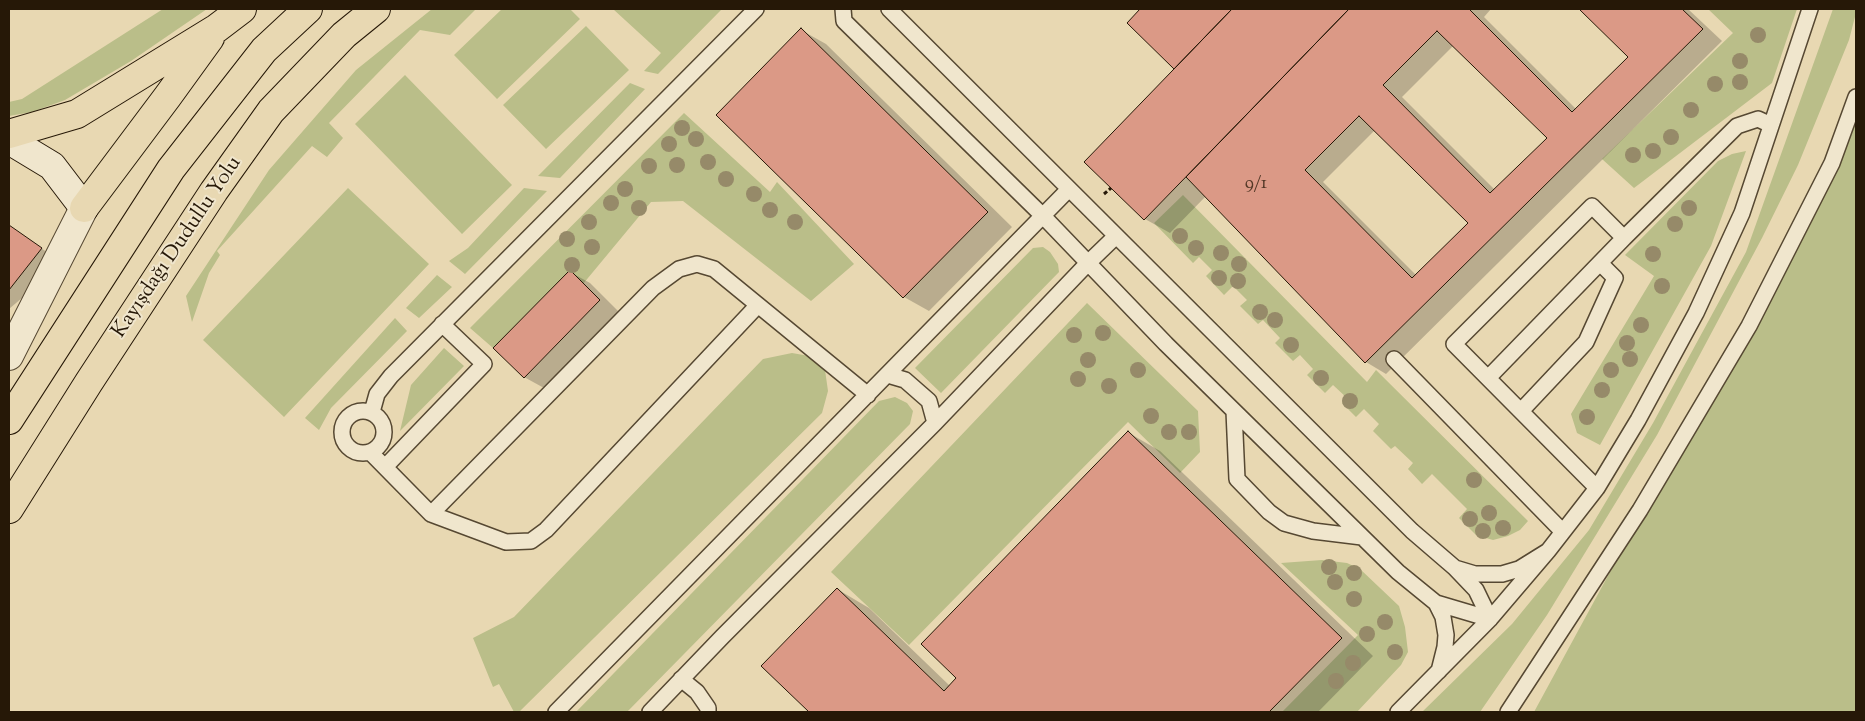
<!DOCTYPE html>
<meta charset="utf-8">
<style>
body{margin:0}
#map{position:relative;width:1865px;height:721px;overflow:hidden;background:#e8d8b2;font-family:"Sorts Mill Goudy",serif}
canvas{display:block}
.frame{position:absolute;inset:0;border:10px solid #261807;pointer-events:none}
</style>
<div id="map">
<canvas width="1865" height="721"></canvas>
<div class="frame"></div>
</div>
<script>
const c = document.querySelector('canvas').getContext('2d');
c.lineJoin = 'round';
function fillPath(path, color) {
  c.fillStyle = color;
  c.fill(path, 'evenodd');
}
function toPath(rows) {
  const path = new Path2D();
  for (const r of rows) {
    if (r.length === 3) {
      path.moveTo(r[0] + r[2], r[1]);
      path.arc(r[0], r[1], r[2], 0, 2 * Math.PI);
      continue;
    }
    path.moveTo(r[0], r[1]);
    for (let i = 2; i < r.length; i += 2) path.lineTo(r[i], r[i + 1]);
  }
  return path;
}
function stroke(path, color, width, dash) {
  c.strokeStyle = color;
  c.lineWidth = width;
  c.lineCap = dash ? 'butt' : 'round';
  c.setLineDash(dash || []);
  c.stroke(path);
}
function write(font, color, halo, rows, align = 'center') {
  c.font = font + ' "Sorts Mill Goudy",serif';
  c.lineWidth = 4;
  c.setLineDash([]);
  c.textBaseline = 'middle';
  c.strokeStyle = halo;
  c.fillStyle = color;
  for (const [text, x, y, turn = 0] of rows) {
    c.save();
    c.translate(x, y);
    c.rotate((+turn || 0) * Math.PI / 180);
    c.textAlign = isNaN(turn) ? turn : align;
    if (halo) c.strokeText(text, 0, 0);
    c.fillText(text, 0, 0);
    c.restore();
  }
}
fillPath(toPath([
 [163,9,207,9,131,61,65,100,32,112,9,116,9,102,22,99],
 [432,9,476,9,450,35,420,30,329,123,343,138,327,157,312,146,217,251,220,255,209,273,192,322,186,296,269,170,356,70],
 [502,9,570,9,580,19,497,99,454,55],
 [613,9,722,9,658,74,644,71,661,53],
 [1708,9,1797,9,1772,83,1634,188,1602,159,1733,33],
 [1833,9,1856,9,1856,13,1849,40,1798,165,1762,238,1657,435,1547,615,1480,712,1422,712,1512,624,1589,530,1653,423,1746,252],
 [586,26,629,70,546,149,503,105],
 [405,75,512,185,462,234,355,124],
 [630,83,645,89,560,178,538,176],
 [684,113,770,192,777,182,854,264,811,301,683,201,651,202,583,284,570,271,493,348,470,328],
 [1856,119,1856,711,1837,712,1534,712],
 [1746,151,1711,246,1600,445,1577,433,1571,414,1654,276,1625,255,1718,161,1732,154],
 [348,188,429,264,284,417,203,340],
 [524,188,547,191,465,274,449,261,468,248],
 [1183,195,1367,382,1376,370,1528,521,1520,530,1508,536,1493,540,1476,535,1459,518,1467,509,1432,474,1422,484,1408,469,1413,463,1395,446,1391,449,1373,431,1379,424,1364,409,1356,417,1342,403,1347,398,1333,385,1325,393,1307,375,1313,369,1300,355,1293,361,1275,343,1280,338,1263,320,1258,324,1240,306,1247,300,1233,286,1224,295,1206,276,1212,270,1199,257,1193,263,1154,223],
 [1043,247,1050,252,1058,264,1059,272,941,393,915,368,1033,248],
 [437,275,452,287,419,318,406,308],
 [1087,303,1198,411,1200,452,1180,473,1128,422,909,645,831,572],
 [395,318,407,331,331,408,319,430,305,418],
 [444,348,464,366,400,431,411,385],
 [792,353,809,356,825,370,828,391,822,413,519,712,514,712,499,684,493,687,473,638,514,617,763,359],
 [895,397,907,403,913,411,910,424,627,712,576,712,879,401],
 [1322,560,1347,563,1360,569,1399,606,1405,627,1408,652,1401,665,1357,712,1282,712,1358,635,1281,563]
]), '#babe89');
fillPath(toPath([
 [1142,9,1491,9,1484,17,1576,109,1630,57,1581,9,1688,9,1722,41,1386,374,1366,362,1206,196,1170,233,1145,219,1086,162,1176,69,1128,23],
 [1453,46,1549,138,1495,190,1402,97],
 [1375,130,1470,223,1416,275,1323,182],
 [801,30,826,44,1012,227,929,311,904,297,718,115],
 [9,226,54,257,22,298,9,309],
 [570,272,590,283,619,312,544,388,524,377],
 [1129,433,1160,451,1373,656,1318,712,810,712,763,666,837,589,869,608,950,686,958,678]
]), '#0003');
const building = toPath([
 [1140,9,1232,9,1174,69,1127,23,1140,9],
 [1232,9,1349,9,1144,220,1084,162,1232,9],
 [1349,9,1469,9,1572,112,1628,57,1579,9,1682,9,1703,29,1365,363,1186,177,1349,9],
 [1437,31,1547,138,1490,193,1383,85,1437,31],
 [1359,116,1468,223,1412,278,1305,170,1359,116],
 [801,28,988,212,903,298,716,115,801,28],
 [9,225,42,248,9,290,9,225],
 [570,270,600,300,524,378,493,348,570,270],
 [1128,431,1342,638,1269,712,809,712,761,666,837,588,944,691,956,678,921,644,1128,431]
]);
fillPath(building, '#db9986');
stroke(building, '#261807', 1);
const service = toPath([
 [843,9,844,21,1043,216,1166,344,1398,572,1436,603,1490,619],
 [889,9,1412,531,1455,568,1475,574,1502,574,1519,569,1548,551],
 [1394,359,1562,531],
 [888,375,905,380,929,401,935,423],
 [1488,378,1624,238],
 [363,432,21],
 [1234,411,1237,479,1269,512,1284,523,1313,531,1362,537],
 [1521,411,1586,342,1615,278,1600,263],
 [372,412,377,394,391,376,756,9],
 [370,452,431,514,506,542,531,541,546,530,758,305],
 [385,467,484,364,442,324],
 [1597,488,1454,344,1592,206,1624,238,1737,126,1758,119,1771,125],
 [431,514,653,288,679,269,697,264,714,269,868,395],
 [1455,568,1476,590,1490,619],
 [1436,603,1443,617,1446,635,1445,647,1439,671],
 [681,679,697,692,708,708,708,712],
 [556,712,1069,189],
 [650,712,722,637,935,423,1087,264,1116,236],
 [1398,712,1490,619,1548,551,1597,488,1638,420,1696,313,1742,213,1810,9],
 [1508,712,1640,510,1749,326,1832,163,1856,97]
]);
const minor = toPath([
 [9,356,84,208]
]);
const secondary = toPath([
 [9,140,52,166,84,208]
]);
const primary = toPath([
 [9,134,77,114,217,28,242,9],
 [84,208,168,96,210,38],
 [9,420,171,169,264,50,308,9],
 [9,509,89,382,214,191,271,111,344,35,376,9]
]);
stroke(service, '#564832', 18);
stroke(minor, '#564832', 30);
stroke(secondary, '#261807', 30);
stroke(primary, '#261807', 30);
stroke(toPath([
 [1104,194,1111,188]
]), '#261807', 3, [4, 2.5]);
stroke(service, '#f0e6cd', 15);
stroke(minor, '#f0e6cd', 28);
stroke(secondary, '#f0e6cd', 28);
stroke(primary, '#e8d8b2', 28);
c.fillStyle = '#968a69';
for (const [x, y] of [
 [1758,35],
 [1740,61],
 [1740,82],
 [1715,84],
 [1691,110],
 [682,128],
 [1671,137],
 [696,139],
 [669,144],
 [1653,151],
 [1633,155],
 [708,162],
 [677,165],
 [649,166],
 [726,179],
 [625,189],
 [754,194],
 [611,203],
 [639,208],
 [1689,208],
 [770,210],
 [589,222],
 [795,222],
 [1675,224],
 [1180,236],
 [567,239],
 [592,247],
 [1196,248],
 [1221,253],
 [1653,254],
 [1239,264],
 [572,265],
 [1219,278],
 [1238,281],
 [1662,286],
 [1260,312],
 [1275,320],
 [1641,325],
 [1103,333],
 [1074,335],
 [1627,343],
 [1291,345],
 [1630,359],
 [1088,360],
 [1138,370],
 [1611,370],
 [1321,378],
 [1078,379],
 [1109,386],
 [1602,390],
 [1350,401],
 [1151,416],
 [1587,417],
 [1169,432],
 [1189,432],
 [1474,480],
 [1489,513],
 [1470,519],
 [1503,528],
 [1483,531],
 [1329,567],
 [1354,573],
 [1335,582],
 [1354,599],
 [1385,622],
 [1367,634],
 [1395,652],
 [1353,663],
 [1336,681]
]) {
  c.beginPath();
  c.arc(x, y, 8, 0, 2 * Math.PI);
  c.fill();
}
write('19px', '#533827', null, [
 ["9/1",1256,185]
]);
write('21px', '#261807', '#f0e6cd', [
 ["Kayışdağı Dudullu Yolu",178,248,-56]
]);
</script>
